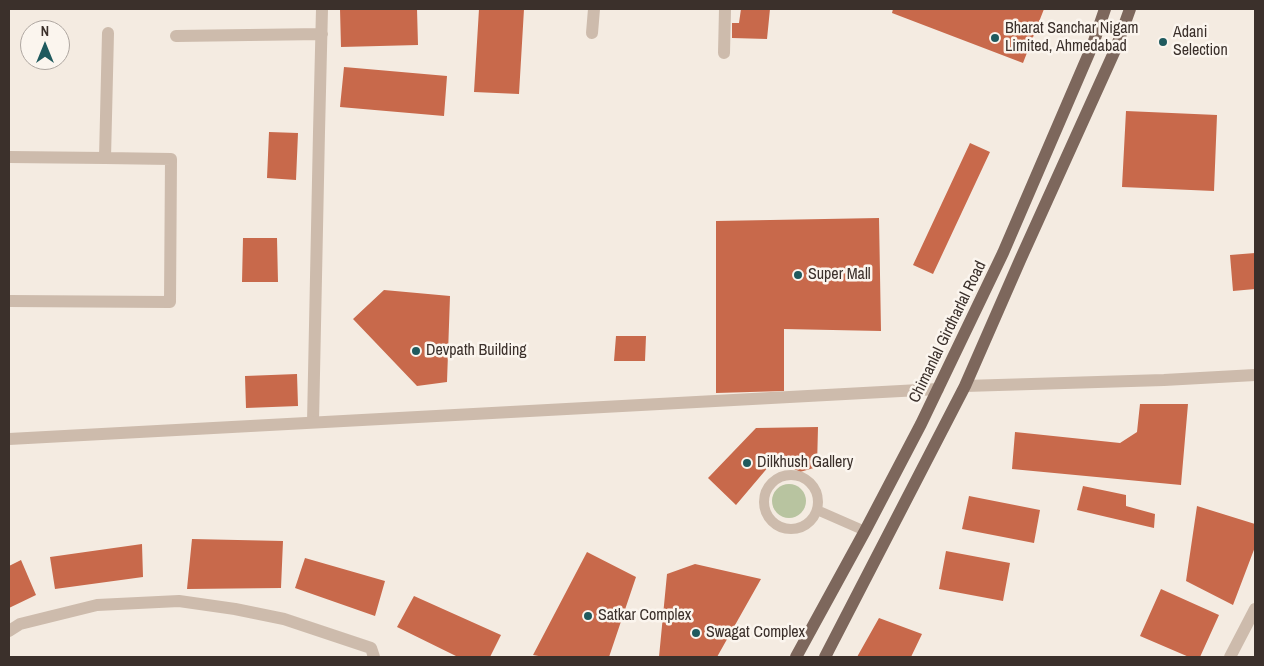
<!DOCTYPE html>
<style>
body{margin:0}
#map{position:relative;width:1264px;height:666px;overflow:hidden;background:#f4ebe1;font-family:"Archivo Narrow",sans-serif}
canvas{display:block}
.frame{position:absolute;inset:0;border:10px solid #3b302b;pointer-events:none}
.north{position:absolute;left:20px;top:20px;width:50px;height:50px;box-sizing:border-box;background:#fbf5ee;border:1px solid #aea6a0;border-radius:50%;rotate:0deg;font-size:14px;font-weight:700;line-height:20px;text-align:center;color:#3b302b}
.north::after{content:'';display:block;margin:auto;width:18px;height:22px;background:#1f5a5e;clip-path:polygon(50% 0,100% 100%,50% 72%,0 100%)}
</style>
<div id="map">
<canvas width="1264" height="666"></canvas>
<div class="frame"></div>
<div class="north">N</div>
</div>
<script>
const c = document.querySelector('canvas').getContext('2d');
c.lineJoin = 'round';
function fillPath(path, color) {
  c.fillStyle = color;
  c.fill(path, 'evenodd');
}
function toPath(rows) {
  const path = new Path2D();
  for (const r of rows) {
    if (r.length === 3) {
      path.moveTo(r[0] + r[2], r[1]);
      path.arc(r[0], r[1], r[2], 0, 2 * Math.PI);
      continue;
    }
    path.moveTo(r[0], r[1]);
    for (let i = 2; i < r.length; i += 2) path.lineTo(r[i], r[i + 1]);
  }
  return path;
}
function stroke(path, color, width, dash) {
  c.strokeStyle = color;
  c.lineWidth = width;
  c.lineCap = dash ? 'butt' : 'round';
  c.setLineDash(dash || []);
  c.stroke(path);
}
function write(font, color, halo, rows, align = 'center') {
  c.font = font + ' "Archivo Narrow",sans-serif';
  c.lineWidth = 5;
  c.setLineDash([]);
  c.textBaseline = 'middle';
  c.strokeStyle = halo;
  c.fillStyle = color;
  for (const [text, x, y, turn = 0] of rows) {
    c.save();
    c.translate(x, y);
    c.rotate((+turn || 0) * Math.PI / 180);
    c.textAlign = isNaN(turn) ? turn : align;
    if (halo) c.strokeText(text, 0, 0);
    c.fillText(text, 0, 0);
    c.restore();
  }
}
fillPath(toPath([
 [789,501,17]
]), '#b8c4a0');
fillPath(toPath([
 [340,9,417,9,418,45,341,47],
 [479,9,524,9,519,94,474,92],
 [741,9,770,9,767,39,732,38,732,23,739,23],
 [893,9,1044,9,1023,63,892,13],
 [344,67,447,76,444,116,340,107],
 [1126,111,1217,115,1214,191,1122,187],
 [269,132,298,133,296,180,267,178],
 [970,143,990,152,933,274,913,265],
 [879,218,881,331,784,329,784,391,716,393,716,221],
 [243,238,277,238,278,282,242,282],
 [1255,253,1255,289,1233,291,1230,255],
 [384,290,450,296,447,382,417,386,353,319],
 [616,336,646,336,645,361,614,361],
 [297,374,298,406,246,408,245,376],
 [1140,404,1188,404,1181,485,1012,469,1015,432,1120,443,1137,432],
 [818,427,817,467,800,472,775,459,736,505,708,478,756,428],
 [1083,486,1126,495,1126,506,1155,514,1154,528,1077,510],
 [969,496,1040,510,1034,543,962,529],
 [1197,506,1255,524,1255,547,1233,605,1186,581],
 [192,539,283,541,281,588,187,589],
 [142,544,143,577,55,589,50,557],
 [946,551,1010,563,1003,601,939,589],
 [587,552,636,577,609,657,544,657,533,655],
 [305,558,385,581,375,616,295,588],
 [21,560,36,595,9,608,9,566],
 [695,564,761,579,717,657,659,657,667,574],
 [1161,589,1219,615,1200,657,1189,657,1140,636],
 [414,596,501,635,490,657,458,657,397,627],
 [879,618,922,634,911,657,857,657]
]), '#c8694b');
stroke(toPath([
 [791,502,27],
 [817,510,865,531]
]), '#cdbbac', 10);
stroke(toPath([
 [592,33,594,9],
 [176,36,322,34],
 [724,53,725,9],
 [9,157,105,158,108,33],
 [9,301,170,302,171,159,105,158],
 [313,422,319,132,322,9],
 [9,631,20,624,97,605,179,601,235,609,284,619,371,648,374,657],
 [1230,657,1255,609]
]), '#cdbbac', 12);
stroke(toPath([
 [965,386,1164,380,1255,375],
 [9,439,938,389]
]), '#cdbbac', 12);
stroke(toPath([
 [796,657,865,531,921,424,1003,253,1093,44,1105,9],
 [825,657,965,386,1021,258,1116,48,1130,9]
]), '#7d675c', 12);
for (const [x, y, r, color] of [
 [995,38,5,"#1f5a5e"],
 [1163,42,5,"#1f5a5e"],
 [798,275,5,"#1f5a5e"],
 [416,351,5,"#1f5a5e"],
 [747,463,5,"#1f5a5e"],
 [588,616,5,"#1f5a5e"],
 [696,633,5,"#1f5a5e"]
]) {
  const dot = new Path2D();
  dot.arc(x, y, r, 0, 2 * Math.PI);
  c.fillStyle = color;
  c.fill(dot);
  stroke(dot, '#fbf5ee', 2);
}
write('16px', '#3b302b', '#fbf5ee', [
 ["Bharat Sanchar Nigam",1005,29],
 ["Limited, Ahmedabad",1005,47],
 ["Adani",1173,33],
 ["Selection",1173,51],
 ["Super Mall",808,275],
 ["Devpath Building",426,351],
 ["Dilkhush Gallery",757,463],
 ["Satkar Complex",598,616],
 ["Swagat Complex",706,633]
], 'left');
write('16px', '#3b302b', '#fbf5ee', [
 ["Chimanlal Girdharlal Road",948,332,-64]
]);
</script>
